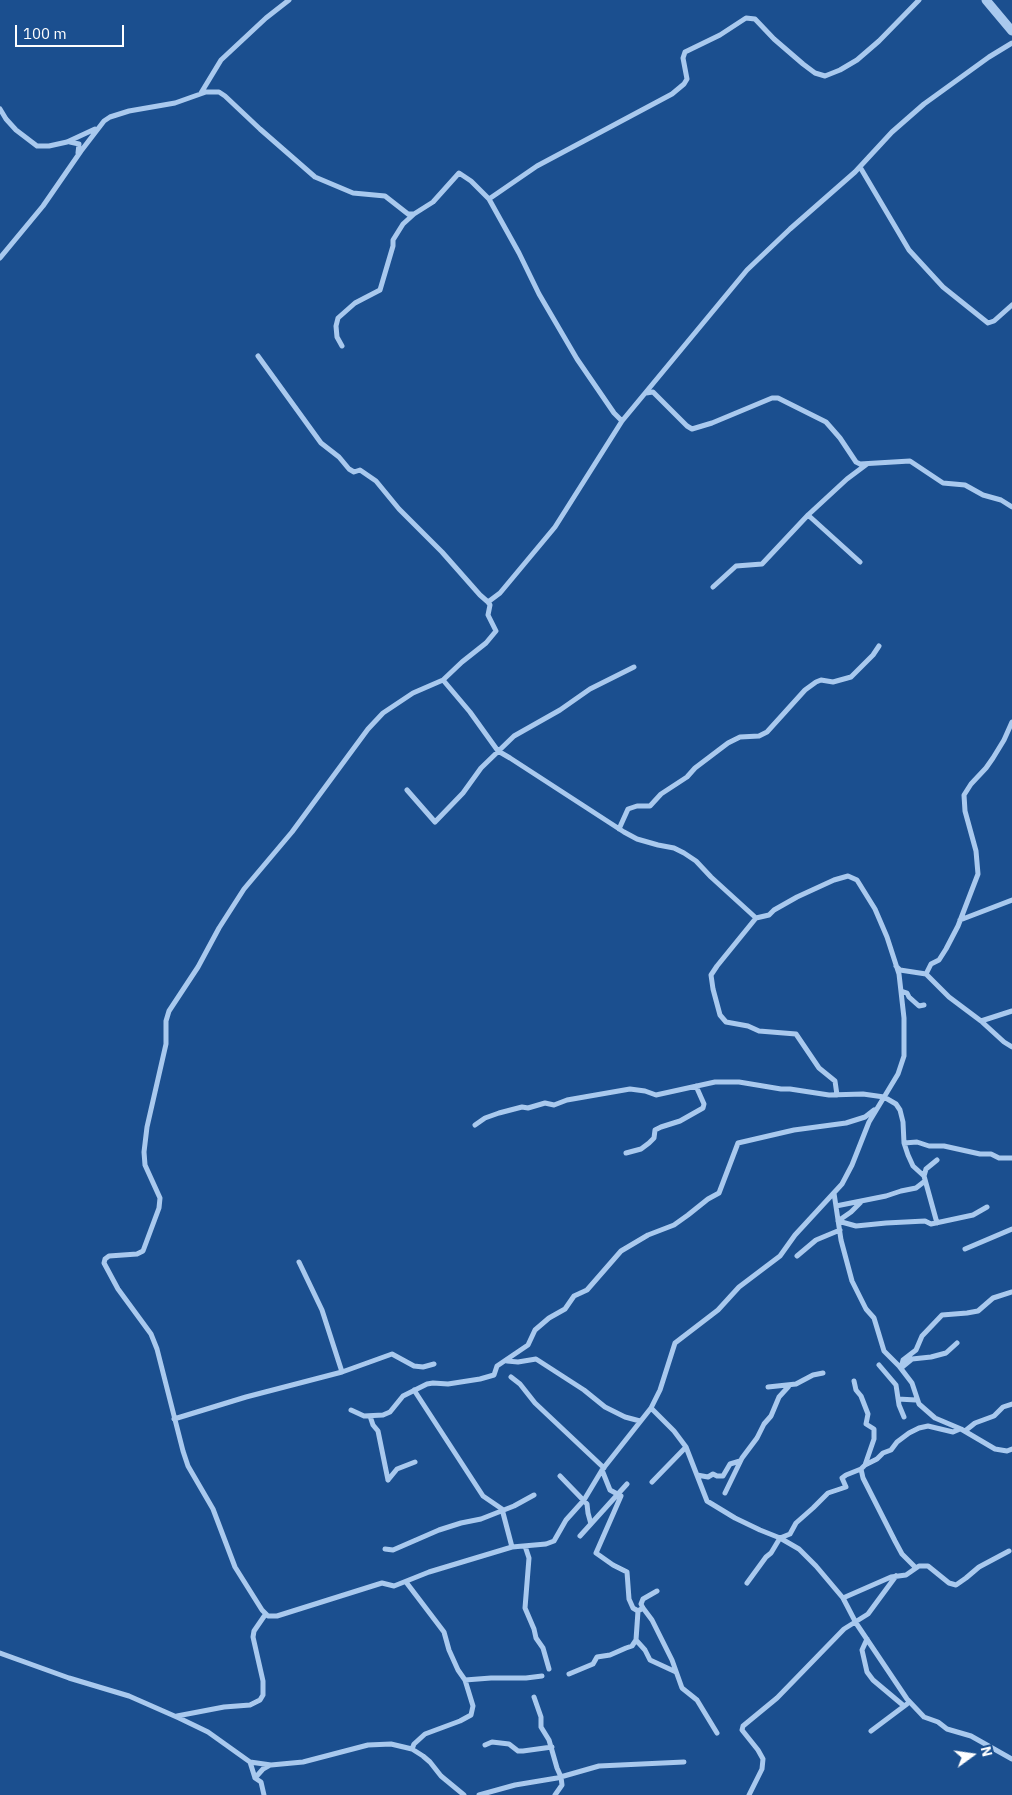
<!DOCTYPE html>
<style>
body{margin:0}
#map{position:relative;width:1012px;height:1795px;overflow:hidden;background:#1b4f8f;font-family:"IBM Plex Sans",sans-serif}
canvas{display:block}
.north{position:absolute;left:947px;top:1730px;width:50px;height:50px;-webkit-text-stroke:4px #1b4f8f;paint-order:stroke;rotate:76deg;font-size:14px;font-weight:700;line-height:20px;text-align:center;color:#fff}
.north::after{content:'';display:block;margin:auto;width:18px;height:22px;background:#fff;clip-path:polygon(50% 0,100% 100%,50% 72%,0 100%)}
.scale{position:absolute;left:15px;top:25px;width:109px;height:22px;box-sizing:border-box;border:2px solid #fff;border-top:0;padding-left:6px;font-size:15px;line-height:18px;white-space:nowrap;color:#fff;-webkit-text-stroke:4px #1b4f8f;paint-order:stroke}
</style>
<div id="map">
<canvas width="1012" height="1795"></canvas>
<div class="north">N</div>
<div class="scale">100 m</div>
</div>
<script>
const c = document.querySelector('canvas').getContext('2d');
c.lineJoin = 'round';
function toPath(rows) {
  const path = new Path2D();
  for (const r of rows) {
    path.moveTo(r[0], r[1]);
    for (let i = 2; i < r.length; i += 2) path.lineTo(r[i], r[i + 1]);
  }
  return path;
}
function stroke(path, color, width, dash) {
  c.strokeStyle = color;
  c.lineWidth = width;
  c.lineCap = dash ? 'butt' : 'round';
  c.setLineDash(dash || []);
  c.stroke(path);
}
stroke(toPath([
 [201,93,221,60,266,18,289,0],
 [0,109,6,119,16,130,37,146,49,146,67,142,95,129],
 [70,142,79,144,78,153],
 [860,167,909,250,943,287,988,323,994,321,1012,305],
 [489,199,537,166,672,94,684,84,687,79,683,58,685,52,720,35,746,18,755,19,774,39,803,64,815,73,825,76,840,70,857,60,879,41,919,0],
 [0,258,43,206,81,151,104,121,110,117,129,111,175,103,206,92,219,92,225,96,260,129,315,177,353,193,385,196,408,214,414,214,433,202,459,173,471,181,489,199,519,253,539,294,577,359,614,413,622,421],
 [342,346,337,337,336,326,338,318,355,303,380,290,393,246,393,240,403,224,414,214],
 [258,356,321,443,339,457,349,469,354,472,360,470,376,481,399,509,442,552,480,595,488,602],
 [646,393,653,392,687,426,692,429,712,423,772,398,778,398,826,422,840,438,856,462,860,464,910,461,943,483,965,485,983,495,1001,500,1012,507],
 [808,515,860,562],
 [713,587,736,566,762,564,808,515,847,479,867,464],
 [443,680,470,712,498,751,510,758,624,832,637,839,658,845,674,848,684,853,696,861,711,877,756,918,769,915,774,910,797,897,834,880,848,876,857,880,875,909,887,937,899,974,904,1018,904,1056,898,1074,869,1122,852,1165,842,1184,795,1235,780,1256,739,1287,718,1310,675,1343,660,1390,651,1408,602,1470,584,1500,566,1520,554,1541,546,1544,512,1547,429,1572,394,1586,382,1583,277,1616,268,1616,262,1610,235,1567,213,1509,188,1466,183,1451,157,1349,151,1334,118,1289,104,1263,105,1259,109,1256,137,1254,143,1251,159,1208,160,1198,145,1165,144,1152,147,1127,166,1044,166,1021,169,1011,198,967,219,928,244,889,292,832,368,729,383,713,413,693,443,680,462,662,486,643,496,631,488,615,490,605,488,602,500,593,555,527,622,421,747,270,790,229,855,172,892,132,924,104,989,57,1012,43],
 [407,790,435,822,463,793,481,768,514,736,560,710,590,689,634,667],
 [619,829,628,809,637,806,650,806,661,794,687,777,695,768,728,743,740,737,759,736,767,732,805,690,816,682,821,680,833,682,851,677,873,655,879,646],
 [756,918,717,966,711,975,713,989,720,1015,726,1022,748,1026,759,1031,796,1034,819,1068,835,1081,837,1095],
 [960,920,1012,900],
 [896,966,900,970,926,974,931,964,939,960,946,949,958,926,978,874,976,851,965,811,964,795,971,784,986,768,993,758,1004,740,1012,722],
 [926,974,949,997,981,1021,1004,1042,1012,1047],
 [901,991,907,993,909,997,919,1006,924,1005],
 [981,1021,1012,1011],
 [475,1125,485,1118,499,1113,522,1107,528,1108,545,1103,554,1105,567,1100,630,1089,645,1091,656,1095,715,1082,739,1082,781,1089,790,1089,829,1095,863,1094,884,1097,896,1104,900,1110,903,1122,904,1143,908,1155,913,1166,924,1176,937,1223],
 [904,1143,917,1142,929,1146,944,1146,980,1154,991,1154,999,1158,1012,1158],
 [626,1153,641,1149,649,1143,654,1138,655,1130,661,1127,680,1121,703,1108,704,1104,696,1086],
 [924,1176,926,1169,937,1160],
 [834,1193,841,1240,852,1281,866,1309,874,1318,884,1351,899,1366,912,1383,919,1404,935,1418,961,1429,995,1449,1007,1451,1012,1449],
 [836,1206,886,1196,901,1191,916,1188,925,1181],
 [838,1221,856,1226,886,1223,925,1221,931,1224,973,1215,987,1207],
 [838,1221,851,1212,862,1201],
 [965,1249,1012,1229],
 [797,1256,816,1240,840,1230],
 [507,1361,518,1362,536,1359,584,1390,605,1407,625,1417,640,1421],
 [879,1365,896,1385,899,1405,904,1417],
 [901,1368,903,1360,916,1350,922,1336,942,1315,967,1313,978,1311,993,1298,1012,1292],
 [901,1368,912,1359,931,1357,946,1353,957,1343],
 [342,1372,392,1354,414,1366,423,1367,434,1364],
 [511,1377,520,1384,535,1403,604,1468],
 [854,1381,856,1390,861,1396,868,1414,866,1424,874,1429,874,1439,865,1465],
 [768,1387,796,1384,813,1375,823,1373],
 [414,1390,483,1496,502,1509,512,1547],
 [898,1399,916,1400],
 [651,1408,674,1431,686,1447,707,1501,735,1518,760,1530,780,1538,799,1549,816,1566,843,1598,856,1623,907,1699,924,1717,938,1722,947,1729,971,1736,1012,1759],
 [351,1410,364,1416,383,1415,390,1412,403,1396,427,1384,433,1383,448,1384,480,1379,494,1375,497,1366,528,1345,535,1330,549,1318,565,1309,574,1296,587,1290,621,1251,648,1235,674,1225,688,1215,708,1199,719,1193,738,1143,794,1130,846,1123,865,1117,874,1110],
 [370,1416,373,1425,378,1431,388,1480],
 [174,1419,246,1397,342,1372,322,1310,299,1262],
 [965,1431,975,1423,994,1416,1003,1407,1012,1404],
 [861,1469,863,1478,895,1541,902,1554,915,1567],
 [602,1470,610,1490,621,1496,596,1553,613,1565,627,1572,629,1599,633,1608,638,1611,643,1608],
 [697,1475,708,1477,713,1474,717,1476,723,1476,730,1464,740,1461],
 [560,1476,587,1504,588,1513,591,1524],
 [388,1480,397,1469,415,1462],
 [652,1482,686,1447],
 [725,1493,742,1458,757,1438,764,1424,771,1416,779,1397,789,1386],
 [580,1536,627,1484],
 [525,1546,529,1558,525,1608,534,1629,536,1638,543,1648,549,1669],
 [385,1549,393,1550,439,1530,461,1523,481,1519,514,1506,534,1495],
 [406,1582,444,1632,449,1650,458,1670,465,1680,473,1706,471,1715,460,1721,425,1734,414,1744,412,1749],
 [747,1583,766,1557,771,1553,780,1538,790,1534,796,1523,813,1508,828,1493,846,1487,842,1478,846,1475,861,1469,865,1465,877,1459,883,1453,891,1450,897,1442,909,1433,919,1428,928,1426,953,1432,960,1429],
 [657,1591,643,1599,641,1604,643,1608,652,1620,672,1660,682,1688,697,1700,717,1733],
 [843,1598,891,1577,906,1575,919,1566,928,1566,949,1583,956,1585,966,1578,979,1567,1009,1551],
 [638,1611,636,1640,645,1650,650,1660,676,1672],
 [867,1639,862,1650,867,1672,873,1680,904,1706],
 [0,1653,69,1678,129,1696,179,1718,208,1732,250,1762,255,1778,261,1782,264,1795],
 [569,1674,593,1664,597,1657,610,1655,626,1648,632,1646,636,1640],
 [465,1680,491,1678,526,1678,542,1676],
 [534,1697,541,1717,541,1727,549,1740,557,1768,561,1777,562,1785,555,1795],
 [177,1716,224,1707,250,1705,260,1700,263,1695,263,1681,253,1637,254,1631,265,1615],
 [871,1731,907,1704],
 [485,1745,492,1742,509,1744,518,1751,523,1751,552,1747],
 [250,1762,271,1765,303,1762,368,1745,391,1744,412,1749,423,1756,430,1762,441,1776,464,1795],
 [255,1778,263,1769,270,1765],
 [479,1795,515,1785,557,1778,599,1766,684,1762],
 [749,1795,762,1769,763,1759,758,1750,742,1730,743,1726,777,1698,844,1629,868,1614,896,1576]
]), '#a9c9ee', 5);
stroke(toPath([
 [986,0,1012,31]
]), '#a9c9ee', 9);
</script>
